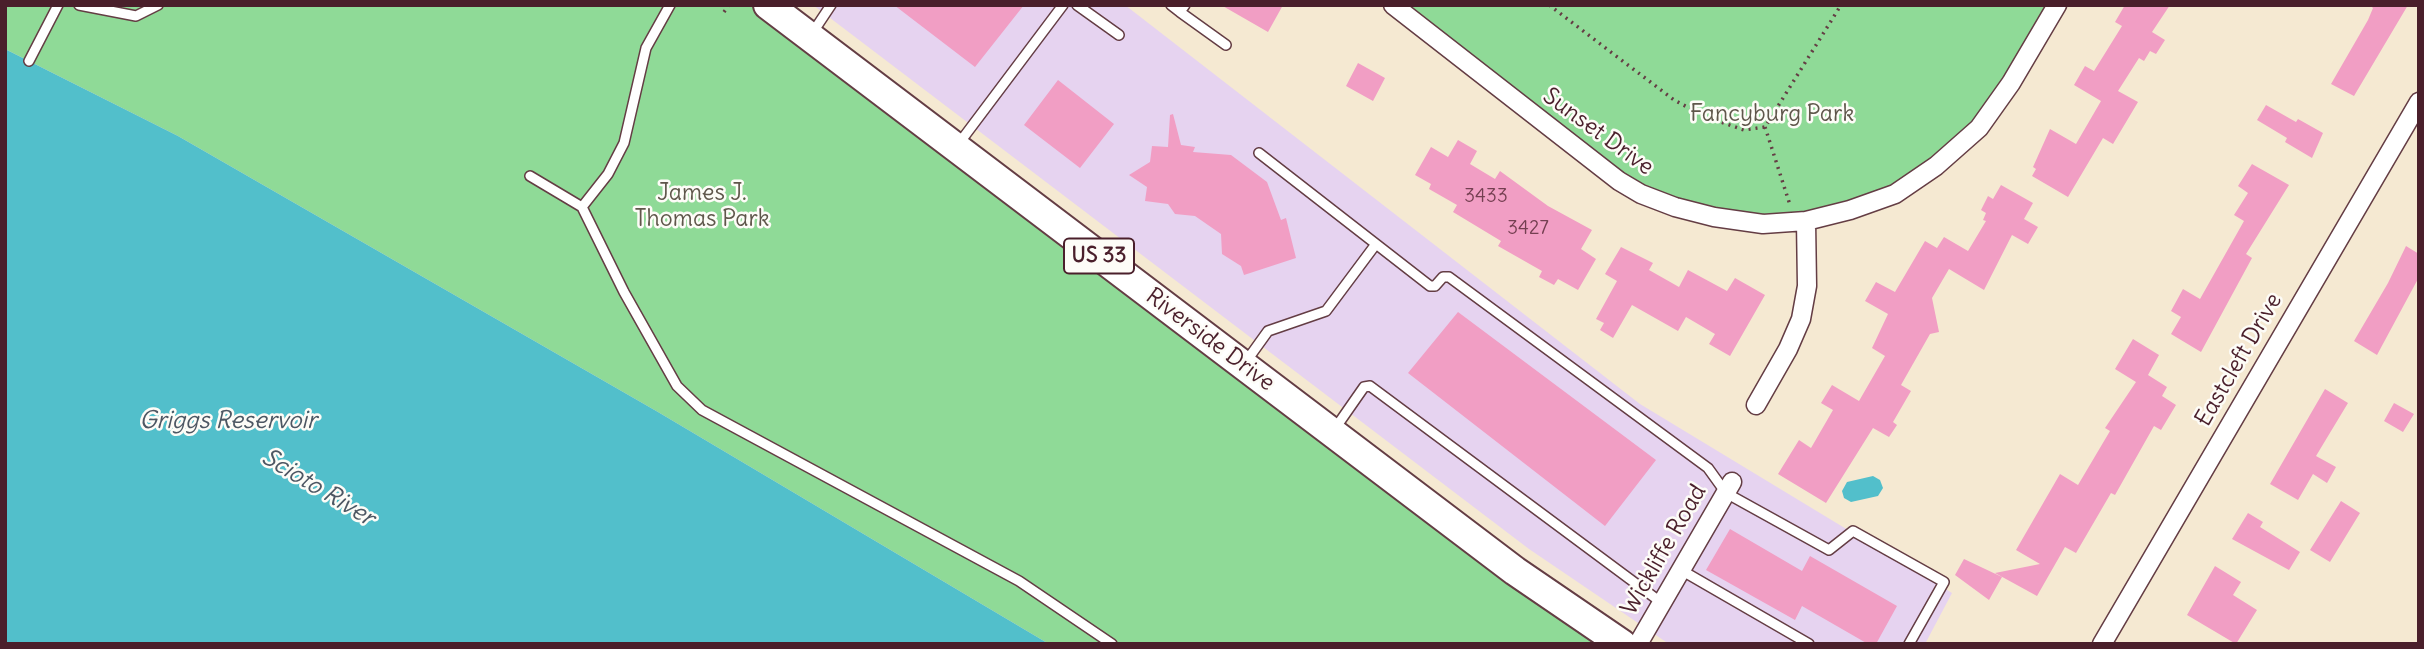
<!DOCTYPE html>
<style>
body{margin:0}
#map{position:relative;width:2424px;height:649px;overflow:hidden;background:#f5e9d2;font-family:Delius,sans-serif}
canvas{display:block}
.frame{position:absolute;inset:0;border:7px solid #4a1f2b;pointer-events:none}
</style>
<div id="map">
<canvas width="2424" height="649"></canvas>
<div class="frame"></div>
</div>
<script>
const c = document.querySelector('canvas').getContext('2d');
c.lineJoin = 'round';
function fillPath(path, color) {
  c.fillStyle = color;
  c.fill(path, 'evenodd');
}
function toPath(rows) {
  const path = new Path2D();
  for (const r of rows) {
    path.moveTo(r[0], r[1]);
    for (let i = 2; i < r.length; i += 2) path.lineTo(r[i], r[i + 1]);
  }
  return path;
}
function stroke(path, color, width, dash) {
  c.strokeStyle = color;
  c.lineWidth = width;
  c.lineCap = dash ? 'butt' : 'round';
  c.setLineDash(dash || []);
  c.stroke(path);
}
function write(font, color, halo, rows, align = 'center') {
  c.font = font + ' Delius,sans-serif';
  c.lineWidth = 5;
  c.setLineDash([]);
  c.textBaseline = 'middle';
  c.strokeStyle = halo;
  c.fillStyle = color;
  for (const [text, x, y, turn = 0] of rows) {
    c.save();
    c.translate(x, y);
    c.rotate((+turn || 0) * Math.PI / 180);
    c.textAlign = isNaN(turn) ? turn : align;
    if (halo) c.strokeText(text, 0, 0);
    c.fillText(text, 0, 0);
    c.restore();
  }
}
fillPath(toPath([
 [813,5,1125,5,1640,404,1952,593,1925,644,1669,644,1529,549]
]), '#e6d3f0');
fillPath(toPath([
 [5,5,768,5,1622,644,1049,644,658,412,178,136,5,49],
 [1393,5,2057,5,1979,128,1895,194,1784,224,1641,194]
]), '#8fda97');
fillPath(toPath([
 [5,49,178,136,658,412,1049,644,5,644],
 [1873,476,1880,480,1883,488,1878,496,1851,502,1844,498,1842,491,1847,482]
]), '#52bfcb');
fillPath(toPath([
 [894,5,1024,5,975,67],
 [1221,5,1283,5,1268,32],
 [2125,5,2170,5,2152,32,2165,40,2156,54,2150,51,2144,61,2139,58,2118,91,2138,102,2113,144,2103,138,2068,197,2032,176,2036,169,2033,167,2050,129,2076,144,2101,101,2074,85,2085,66,2094,71,2122,26,2115,22],
 [2370,5,2408,5,2354,96,2331,84,2368,20,2373,8],
 [1358,63,1385,78,1373,101,1346,86],
 [1058,80,1114,124,1080,168,1024,125],
 [2266,105,2296,122,2298,119,2323,133,2312,158,2285,142,2287,138,2257,120],
 [1173,114,1181,145,1195,147,1193,152,1231,155,1267,182,1281,220,1286,218,1296,258,1244,275,1241,266,1222,254,1221,234,1195,216,1175,214,1168,204,1145,201,1147,187,1129,175,1150,162,1152,146,1168,147,1170,115],
 [1458,140,1477,151,1470,164,1495,179,1500,171,1548,206,1592,230,1581,249,1596,259,1578,290,1558,279,1554,285,1539,277,1542,271,1498,246,1501,241,1453,212,1457,205,1429,189,1431,184,1415,175,1431,147,1448,157],
 [2252,164,2289,185,2246,254,2252,258,2201,352,2171,334,2181,317,2171,311,2183,289,2200,299,2244,221,2234,215,2248,193,2238,186],
 [2001,185,2033,203,2024,219,2038,227,2028,244,2012,235,1984,290,1949,269,1932,298,1939,332,1930,334,1901,385,1911,391,1893,422,1897,425,1889,437,1873,428,1826,503,1778,474,1799,440,1811,448,1833,410,1821,403,1832,385,1859,401,1885,356,1872,348,1888,314,1865,301,1876,282,1895,292,1925,241,1937,248,1944,237,1968,251,1986,221,1983,220,1986,213,1981,210,1988,196,1993,199],
 [2406,246,2419,254,2419,277,2377,355,2354,341,2388,283],
 [1621,247,1653,263,1649,270,1679,287,1688,270,1727,291,1735,278,1765,295,1730,356,1709,344,1715,334,1686,317,1678,331,1632,305,1613,338,1600,330,1604,323,1596,319,1617,281,1605,274],
 [1458,312,1656,460,1605,526,1408,373],
 [2133,339,2159,355,2148,375,2167,387,2162,396,2176,405,2161,430,2154,426,2115,495,2111,493,2076,553,2065,547,2037,596,1995,573,2040,564,2016,550,2060,474,2078,485,2110,431,2105,428,2136,382,2115,369],
 [2325,389,2348,403,2316,456,2336,467,2327,483,2313,474,2298,500,2270,484],
 [2394,403,2414,414,2403,432,2384,421],
 [2341,501,2360,513,2330,562,2310,550],
 [2248,513,2263,522,2260,527,2300,552,2289,570,2232,539],
 [1730,529,1802,571,1810,556,1897,606,1876,644,1868,644,1802,606,1795,620,1706,570],
 [1964,559,2002,577,1989,600,1955,575],
 [2215,566,2241,582,2233,595,2257,610,2236,644,2187,615]
]), '#f19ec4');
const service = toPath([
 [79,5,136,16,158,5],
 [1077,5,1119,35],
 [1171,5,1180,12],
 [1185,5,1180,12,1226,45],
 [813,32,831,5],
 [29,61,58,5],
 [957,146,1063,5],
 [1259,153,1430,286,1435,286,1443,277,1449,277,1708,468,1726,493,1829,550,1853,531,1944,582,1909,644],
 [530,176,582,207,624,292,677,386,702,410,1019,581,1112,644],
 [582,207,608,174,624,143,646,48,670,5],
 [1245,363,1268,331,1326,311,1376,244],
 [1334,430,1364,387,1370,386,1662,603],
 [1681,570,1809,644]
]);
const minor = toPath([
 [1393,5,1619,181,1641,194,1675,207,1714,217,1763,224,1806,221,1850,210,1895,194,1936,166,1979,128,2011,83,2057,5],
 [1756,405,1788,349,1801,319,1807,286,1806,221],
 [1638,644,1732,482],
 [2102,644,2419,102]
]);
const primary = toPath([
 [768,5,1515,571,1622,644]
]);
stroke(service, '#643d44', 12);
stroke(minor, '#643d44', 21);
stroke(primary, '#643d44', 32);
stroke(toPath([
 [1549,5,1674,100,1706,117,1744,130,1765,127,1841,5],
 [724,12,729,5],
 [1765,127,1790,205]
]), '#643d44', 3.5, [2, 5]);
stroke(service, '#fff', 9);
stroke(minor, '#fff', 18);
stroke(primary, '#fff', 28);
write('19px', '#743f51', null, [
 ["3433",1486,197],
 ["3427",1528,229]
]);
for (const [x, y, w] of [
 [1099,256,70]
]) {
  const box = new Path2D();
  box.roundRect(x - w / 2, y - 17.5, w, 35, 5);
  c.fillStyle = '#fdfcf7';
  c.fill(box);
  stroke(box, '#4a1f2b', 2);
}
write('bold 21px', '#4a1f2b', null, [
 ["US 33",1099,256]
]);
write('23px', '#5f574b', '#fdfcf7', [
 ["Fancyburg Park",1772,114],
 ["James J.",702,193],
 ["Thomas Park",702,219]
]);
write('23px', '#4a1f2b', '#fdfcf7', [
 ["Sunset Drive",1598,132,36],
 ["Riverside Drive",1210,340,37],
 ["Eastcleft Drive",2239,360,-60],
 ["Wickliffe Road",1664,550,-60]
]);
write('italic 24px', '#4d5763', '#fdfcf7', [
 ["Griggs Reservoir",228,421],
 ["Scioto River",318,488,31]
]);
</script>
